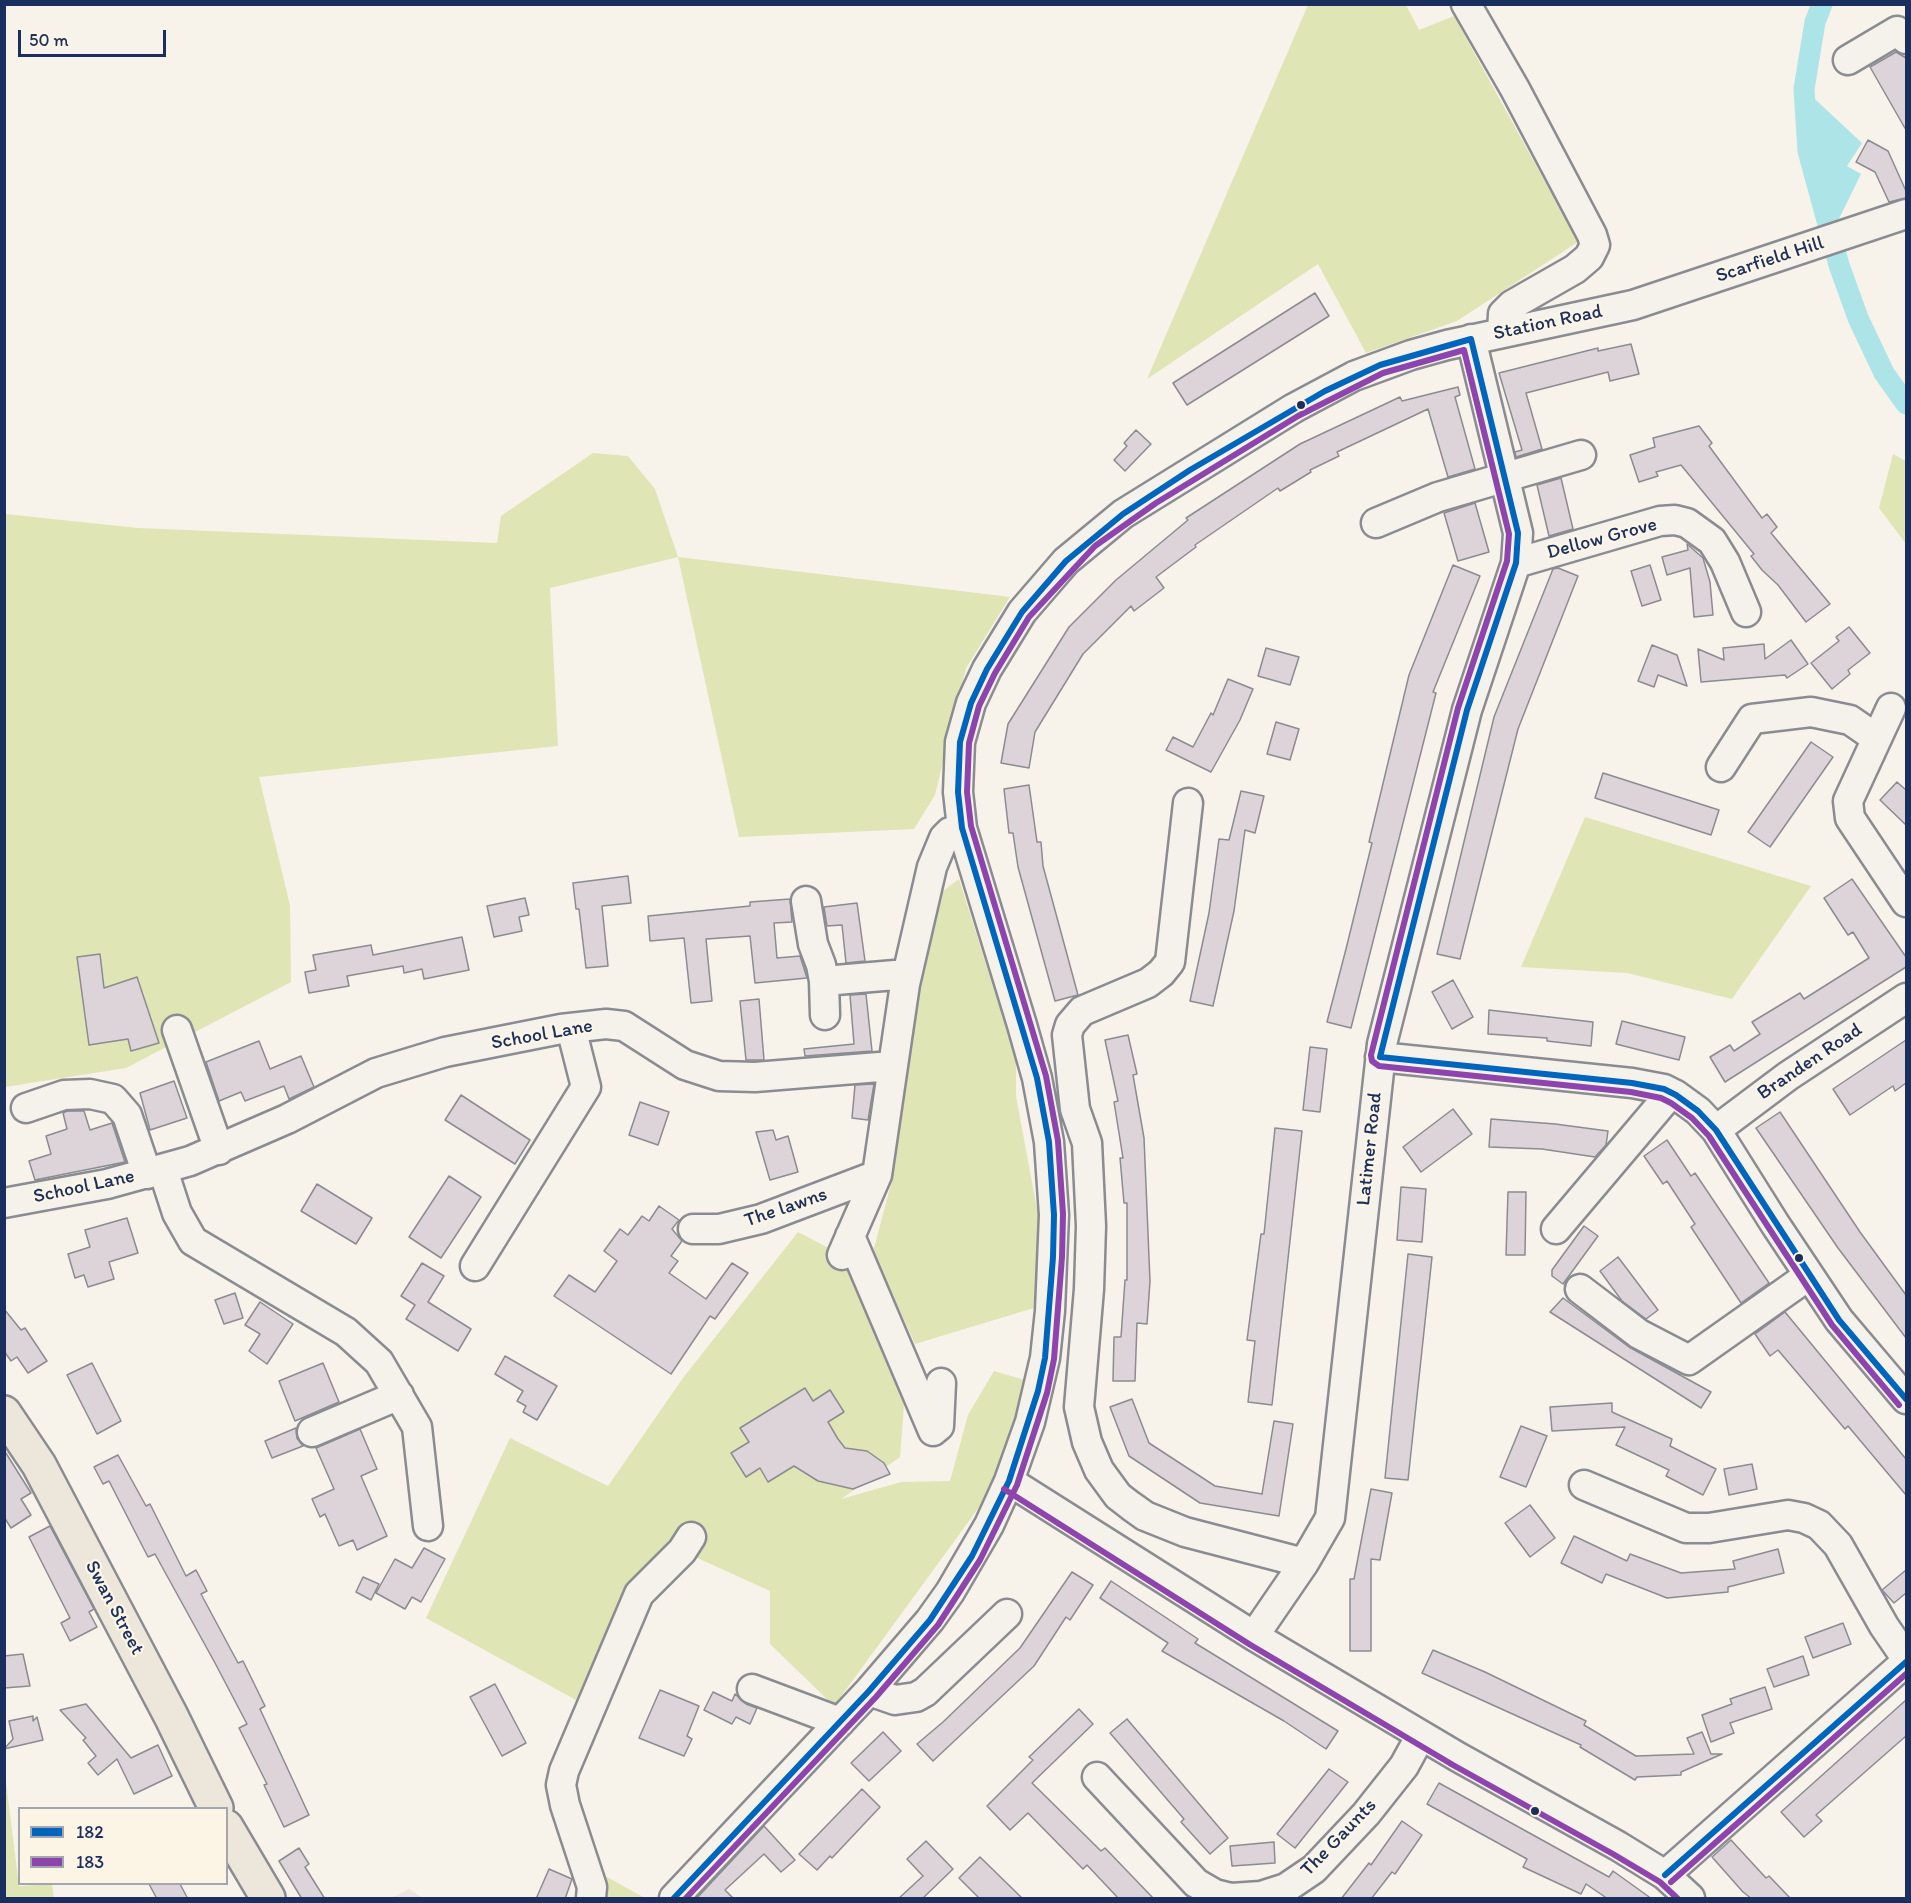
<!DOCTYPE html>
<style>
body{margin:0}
#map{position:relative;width:1911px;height:1903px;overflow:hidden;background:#f7f3ea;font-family:Itim,sans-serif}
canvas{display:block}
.frame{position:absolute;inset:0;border:6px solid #1b2f5e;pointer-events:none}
.legend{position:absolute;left:18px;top:1807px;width:210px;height:78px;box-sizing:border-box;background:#fcf5e5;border:2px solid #a2a6af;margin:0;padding:8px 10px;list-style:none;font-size:18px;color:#1b2f5e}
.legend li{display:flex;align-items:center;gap:12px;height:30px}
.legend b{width:30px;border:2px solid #a2a6af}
.scale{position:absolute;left:18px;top:30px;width:148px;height:27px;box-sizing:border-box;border:3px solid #1b2f5e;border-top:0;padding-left:8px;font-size:18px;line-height:21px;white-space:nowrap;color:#1b2f5e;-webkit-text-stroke:4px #fcf5e5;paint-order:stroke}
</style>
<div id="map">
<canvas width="1911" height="1903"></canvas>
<div class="frame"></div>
<ul class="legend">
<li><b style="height:8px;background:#0065bd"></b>182</li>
<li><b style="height:8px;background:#8e44ad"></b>183</li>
</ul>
<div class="scale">50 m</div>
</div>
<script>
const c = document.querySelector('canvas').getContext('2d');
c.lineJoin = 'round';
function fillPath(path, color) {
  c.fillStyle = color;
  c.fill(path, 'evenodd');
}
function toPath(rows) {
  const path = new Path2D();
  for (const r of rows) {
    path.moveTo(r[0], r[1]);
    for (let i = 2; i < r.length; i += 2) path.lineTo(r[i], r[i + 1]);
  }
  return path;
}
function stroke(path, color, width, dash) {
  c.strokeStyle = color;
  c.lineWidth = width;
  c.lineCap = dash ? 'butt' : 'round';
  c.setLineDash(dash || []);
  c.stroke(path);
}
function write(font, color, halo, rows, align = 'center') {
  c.font = font + ' Itim,sans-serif';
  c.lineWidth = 4.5;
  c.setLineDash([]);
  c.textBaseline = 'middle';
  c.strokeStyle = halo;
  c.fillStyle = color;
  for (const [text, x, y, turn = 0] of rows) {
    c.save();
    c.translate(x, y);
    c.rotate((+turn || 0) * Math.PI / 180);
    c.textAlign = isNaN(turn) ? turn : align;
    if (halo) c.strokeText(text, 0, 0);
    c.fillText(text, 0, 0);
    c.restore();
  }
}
fillPath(toPath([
 [409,1889,423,1898,391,1898]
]), '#eee4e2');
fillPath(toPath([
 [1308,5,1406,5,1419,30,1454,16,1578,242,1457,321,1366,353,1318,264,1147,379],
 [593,453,628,456,655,489,678,557,1010,597,966,668,935,795,914,829,739,837,678,557,550,588,558,746,259,777,290,905,291,982,126,1068,5,1087,5,514,138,528,497,543,501,516],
 [1893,454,1906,461,1906,544,1879,508],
 [1585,817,1811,886,1732,999,1627,973,1521,967],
 [959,879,1016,1059,1016,1096,1039,1220,1034,1308,915,1344,873,1252,893,1176,922,971,943,891],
 [798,1232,842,1255,857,1281,904,1405,900,1457,841,1499,901,1482,950,1481,968,1415,994,1371,1028,1381,988,1495,834,1706,770,1644,770,1591,682,1551,631,1592,576,1700,426,1618,510,1438,608,1486,683,1378],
 [4,1766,19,1886,52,1884,54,1898,5,1898],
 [605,1876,645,1898,597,1898]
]), '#e0e5b6');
fillPath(toPath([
 [1804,89,1862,143,1847,166,1861,174,1832,233,1808,151]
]), '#ade4e7');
stroke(toPath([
 [1822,4,1815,22,1804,89,1808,151,1839,265,1858,318,1884,373,1906,404]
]), '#ade4e7', 21);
const building = toPath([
 [1896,52,1906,58,1906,130,1870,67,1896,52],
 [1868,140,1888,151,1906,191,1906,198,1889,202,1875,172,1856,162,1868,140],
 [1315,293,1329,316,1187,405,1173,383,1315,293],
 [1631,344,1639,374,1610,381,1608,372,1526,393,1542,449,1516,457,1515,452,1522,450,1499,373,1598,348,1598,351,1631,344],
 [1458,387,1460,395,1455,397,1475,469,1448,477,1428,409,1337,452,1339,456,1310,470,1311,472,1280,491,1278,488,1195,545,1196,547,1156,577,1164,588,1134,611,1131,606,1083,654,1035,732,1029,768,1001,763,1008,724,1069,627,1116,580,1188,520,1186,518,1300,444,1400,397,1402,401,1458,387],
 [1699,426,1712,443,1709,446,1762,518,1767,514,1777,527,1771,533,1830,604,1806,622,1778,585,1762,570,1751,556,1754,554,1681,465,1656,472,1658,476,1639,482,1630,455,1655,447,1653,438,1699,426],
 [1136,430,1151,444,1125,471,1114,460,1127,446,1124,443,1136,430],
 [1561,478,1573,529,1549,536,1537,485,1561,478],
 [1475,503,1489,552,1458,561,1444,513,1475,503],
 [1687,544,1703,558,1710,582,1713,615,1694,617,1690,568,1667,575,1662,557,1688,550,1687,544],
 [1453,565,1480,576,1433,692,1436,693,1351,1028,1327,1022,1346,949,1372,843,1369,842,1409,675,1453,565],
 [1650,565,1661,600,1642,606,1631,571,1650,565],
 [1558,568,1578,576,1518,729,1460,959,1437,954,1494,717,1553,569,1558,568],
 [1849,627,1870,653,1848,670,1850,674,1832,689,1811,663,1839,641,1836,637,1849,627],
 [1791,640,1808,664,1787,678,1785,675,1701,682,1698,649,1724,660,1723,648,1764,644,1765,659,1791,640],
 [1652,645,1677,655,1687,686,1658,675,1654,687,1638,681,1652,645],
 [1266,648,1299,657,1290,685,1258,676,1266,648],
 [1228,679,1253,689,1240,720,1211,772,1166,750,1173,737,1193,747,1211,713,1213,715,1228,679],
 [1276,722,1299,729,1290,760,1267,754,1276,722],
 [1811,742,1833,757,1770,847,1748,832,1811,742],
 [1603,773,1719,810,1711,835,1595,798,1603,773],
 [1897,782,1906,790,1906,825,1880,800,1897,782],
 [1029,785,1037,842,1041,842,1043,866,1078,995,1055,1001,1018,867,1013,833,1009,833,1004,789,1029,785],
 [1241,791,1264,796,1255,833,1245,830,1234,911,1213,1006,1190,1001,1209,913,1219,839,1229,840,1241,791],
 [628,876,631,903,602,906,608,966,586,968,579,909,576,909,573,883,628,876],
 [1852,879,1906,957,1906,967,1725,1082,1710,1057,1730,1045,1734,1051,1760,1034,1752,1022,1800,993,1804,999,1869,958,1853,932,1848,935,1824,898,1852,879],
 [525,898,529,915,519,917,522,931,494,937,487,906,525,898],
 [790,899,792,922,774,923,777,958,800,956,807,978,755,983,750,936,706,939,712,1001,691,1003,684,938,650,941,648,916,750,906,750,902,790,899],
 [857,903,865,961,846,963,842,925,827,926,824,907,857,903],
 [462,937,469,970,424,979,422,969,404,973,403,966,347,976,349,986,309,993,305,972,316,970,313,955,371,945,373,955,462,937],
 [100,954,104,988,137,977,159,1043,131,1051,128,1039,89,1045,77,957,100,954],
 [1453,980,1473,1017,1452,1029,1432,992,1453,980],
 [866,994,872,1051,805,1056,804,1049,854,1044,850,995,866,994],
 [759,999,764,1060,746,1060,740,1001,759,999],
 [1489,1010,1593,1022,1591,1046,1547,1041,1547,1038,1488,1034,1489,1010],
 [1622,1021,1685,1037,1679,1060,1616,1044,1622,1021],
 [1128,1035,1137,1074,1133,1075,1144,1138,1150,1281,1147,1324,1137,1323,1135,1381,1113,1381,1114,1337,1121,1337,1125,1280,1127,1280,1127,1203,1124,1203,1120,1158,1123,1158,1114,1102,1118,1101,1105,1040,1128,1035],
 [1906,1040,1906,1083,1895,1091,1893,1086,1850,1115,1833,1089,1906,1040],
 [259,1041,270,1069,301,1056,314,1087,289,1099,284,1086,245,1101,241,1092,219,1101,206,1062,259,1041],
 [1310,1047,1327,1049,1320,1112,1303,1110,1310,1047],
 [174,1081,187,1118,150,1130,140,1093,174,1081],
 [874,1084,868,1120,852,1118,855,1085,874,1084],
 [461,1095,530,1140,515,1164,445,1120,461,1095],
 [640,1102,669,1112,658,1145,629,1135,640,1102],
 [1453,1109,1472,1134,1421,1172,1403,1147,1453,1109],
 [67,1111,84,1111,90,1130,112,1123,125,1162,35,1180,29,1161,51,1154,46,1136,67,1129,63,1113,67,1111],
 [1780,1112,1860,1232,1906,1295,1906,1338,1838,1248,1756,1128,1780,1112],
 [1491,1119,1555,1124,1608,1131,1606,1145,1595,1157,1542,1149,1489,1147,1491,1119],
 [1275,1128,1302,1131,1272,1405,1248,1402,1255,1341,1247,1340,1261,1234,1264,1234,1275,1128],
 [773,1130,776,1140,788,1136,798,1172,770,1180,756,1132,773,1130],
 [1667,1140,1691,1176,1695,1173,1769,1283,1741,1303,1691,1227,1695,1224,1667,1181,1663,1184,1644,1156,1667,1140],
 [449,1176,481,1197,441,1258,409,1237,449,1176],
 [317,1184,372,1218,356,1244,301,1211,317,1184],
 [1401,1187,1426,1189,1422,1242,1397,1240,1401,1187],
 [1508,1192,1526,1192,1525,1255,1506,1255,1508,1192],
 [659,1206,679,1220,672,1229,682,1241,671,1256,678,1261,669,1273,706,1299,732,1263,748,1273,715,1319,710,1316,671,1374,554,1296,569,1275,595,1292,617,1261,604,1251,620,1229,628,1235,642,1216,649,1221,659,1206],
 [127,1218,138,1253,109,1262,114,1279,88,1287,84,1275,75,1278,68,1254,90,1247,85,1230,127,1218],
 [1584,1226,1598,1236,1563,1284,1552,1276,1552,1270,1584,1226],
 [1408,1254,1432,1257,1408,1480,1385,1478,1408,1254],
 [1618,1257,1658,1310,1646,1319,1622,1301,1600,1271,1618,1257],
 [422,1263,444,1276,428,1302,471,1329,458,1351,406,1319,415,1305,401,1296,422,1263],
 [235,1293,243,1318,224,1324,215,1300,235,1293],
 [1563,1298,1629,1347,1711,1392,1701,1408,1550,1312,1563,1298],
 [260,1302,293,1324,267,1364,249,1351,260,1334,245,1325,260,1302],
 [4,1309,21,1330,25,1328,47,1361,28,1373,17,1357,11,1361,4,1351,4,1309],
 [1785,1312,1906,1459,1906,1495,1848,1426,1845,1429,1778,1350,1770,1356,1755,1334,1785,1312],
 [505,1356,557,1386,537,1420,523,1412,526,1406,517,1401,523,1391,495,1374,505,1356],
 [92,1363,121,1421,97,1434,67,1375,92,1363],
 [323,1363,339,1402,295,1421,279,1381,323,1363],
 [805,1388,813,1401,830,1390,844,1412,828,1422,838,1439,845,1448,867,1451,884,1463,890,1474,853,1489,818,1481,794,1466,768,1482,760,1468,746,1477,731,1453,749,1442,740,1428,805,1388],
 [1132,1399,1149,1443,1215,1486,1262,1494,1274,1421,1293,1424,1279,1516,1200,1503,1129,1456,1110,1407,1132,1399],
 [1612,1403,1612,1412,1672,1439,1670,1446,1716,1469,1703,1495,1666,1476,1669,1470,1616,1445,1625,1427,1552,1431,1550,1407,1612,1403],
 [1521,1426,1547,1436,1526,1487,1500,1477,1521,1426],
 [296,1428,297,1438,303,1446,272,1458,265,1441,296,1428],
 [360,1429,377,1469,361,1476,387,1536,357,1550,353,1540,339,1546,325,1514,320,1517,312,1499,334,1489,316,1448,360,1429],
 [4,1450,31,1493,21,1499,31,1515,11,1528,4,1517,4,1450],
 [118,1455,146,1506,150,1504,186,1576,196,1570,207,1591,201,1594,238,1663,243,1661,265,1706,260,1709,309,1815,284,1827,264,1785,267,1784,239,1728,247,1724,215,1663,155,1554,148,1557,109,1481,103,1484,94,1467,118,1455],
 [1752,1464,1757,1489,1729,1495,1724,1469,1752,1464],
 [1371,1489,1392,1493,1380,1560,1371,1559,1371,1651,1350,1651,1350,1579,1354,1579,1371,1489],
 [1530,1505,1555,1538,1530,1557,1505,1523,1530,1505],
 [50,1526,94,1609,89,1612,97,1627,70,1641,61,1623,70,1618,29,1537,50,1526],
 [1574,1536,1627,1561,1630,1554,1681,1573,1735,1569,1733,1561,1778,1549,1784,1573,1728,1587,1728,1592,1667,1598,1606,1574,1602,1583,1561,1563,1574,1536],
 [424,1548,445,1559,421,1602,412,1597,405,1609,376,1593,395,1559,412,1568,424,1548],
 [1906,1570,1906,1593,1894,1603,1882,1590,1906,1570],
 [1072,1572,1093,1585,1070,1620,1066,1617,1034,1666,933,1761,917,1744,943,1722,1020,1648,1072,1572],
 [363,1577,379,1584,371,1600,356,1592,363,1577],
 [1111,1581,1198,1639,1195,1643,1338,1731,1326,1749,1284,1721,1162,1651,1168,1643,1100,1598,1111,1581],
 [1843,1623,1851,1644,1813,1658,1805,1637,1843,1623],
 [1433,1650,1485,1672,1586,1721,1584,1725,1636,1756,1694,1754,1687,1738,1702,1732,1711,1754,1722,1754,1681,1772,1681,1775,1637,1777,1635,1780,1580,1747,1581,1745,1422,1673,1433,1650],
 [23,1654,30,1686,4,1688,4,1656,23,1654],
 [1803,1656,1809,1675,1774,1687,1767,1669,1803,1656],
 [495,1684,526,1743,502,1756,470,1697,495,1684],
 [1765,1687,1772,1709,1730,1723,1734,1733,1711,1742,1702,1715,1732,1704,1730,1699,1765,1687],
 [660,1690,699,1706,687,1736,692,1739,684,1756,639,1738,660,1690],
 [713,1692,732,1701,735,1694,746,1704,757,1708,750,1724,736,1717,732,1724,704,1710,713,1692],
 [1906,1700,1906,1736,1816,1815,1822,1821,1804,1837,1781,1812,1906,1700],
 [86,1704,131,1758,158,1745,172,1776,134,1794,117,1759,98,1775,88,1763,96,1756,83,1740,86,1738,60,1710,86,1704],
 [1079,1709,1093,1724,1032,1783,1101,1851,1105,1848,1154,1899,1119,1899,1087,1865,1083,1869,1028,1813,1010,1830,987,1806,1033,1760,1029,1757,1079,1709],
 [33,1716,33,1721,37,1717,43,1740,4,1749,13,1739,9,1721,33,1716],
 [1127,1719,1228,1838,1210,1854,1181,1822,1184,1819,1110,1733,1127,1719],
 [883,1732,901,1751,869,1781,851,1763,883,1732],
 [1329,1769,1348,1782,1295,1848,1277,1834,1329,1769],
 [1439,1783,1609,1877,1613,1871,1652,1899,1608,1899,1586,1884,1581,1894,1523,1867,1527,1859,1427,1804,1439,1783],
 [862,1789,880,1807,832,1858,830,1856,817,1870,799,1854,862,1789],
 [1402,1821,1422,1835,1395,1874,1392,1872,1371,1899,1341,1899,1369,1863,1371,1865,1402,1821],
 [764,1826,795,1860,781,1872,764,1854,725,1890,734,1899,696,1899,764,1826],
 [1731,1840,1766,1878,1769,1876,1791,1899,1752,1899,1743,1892,1712,1857,1731,1840],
 [926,1841,953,1869,922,1899,898,1899,923,1876,907,1859,926,1841],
 [1274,1842,1275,1863,1232,1866,1230,1846,1274,1842],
 [299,1848,309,1864,305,1867,325,1899,302,1899,279,1861,299,1848],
 [980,1857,1023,1899,980,1899,959,1878,980,1857],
 [549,1869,572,1879,565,1899,536,1899,549,1869],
 [149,1884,180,1884,188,1899,157,1899,149,1884]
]);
fillPath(building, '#dcd4d8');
stroke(building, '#8a8c91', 1.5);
const minor = toPath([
 [1466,4,1515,89,1592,235,1595,245,1589,257,1575,269,1512,305,1503,314,1502,333],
 [1848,60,1897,31,1906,39],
 [1376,523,1438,497,1581,455],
 [1516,563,1660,521,1675,520,1687,523,1712,541,1725,562,1746,612],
 [1891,708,1848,801,1850,818,1906,902],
 [1721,767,1752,719,1811,712,1850,720,1876,738],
 [1188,803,1170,962,1161,973,1148,983,1082,1011,1070,1025,1067,1035,1075,1109,1087,1143,1091,1226,1089,1289,1079,1407,1087,1442,1099,1470,1118,1496,1131,1506,1145,1516,1185,1532,1304,1563],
 [806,901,813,944,821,965,824,981],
 [825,1015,824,981,907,974],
 [177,1030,219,1150],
 [1380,1057,1632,1083,1664,1089,1676,1095,1698,1111,1716,1130,1775,1224,1839,1320,1906,1399],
 [26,1108,64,1095,90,1094,113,1099,127,1115,147,1174],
 [1716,1130,1788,1076,1906,998],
 [163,1170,177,1213,193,1241,346,1332,379,1362,417,1427,428,1526],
 [4,1203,107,1184,190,1161,287,1119,376,1073,445,1052,561,1029,606,1024,624,1026,685,1065,719,1076,755,1077,892,1066],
 [693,1229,719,1229,761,1219,877,1175],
 [1556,1229,1671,1093],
 [850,1236,933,1431,939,1426,941,1383],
 [842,1255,877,1175,905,984,932,867,944,838,950,832,962,828],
 [475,1266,586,1087,571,1028],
 [1580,1289,1639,1334,1689,1360,1808,1276],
 [312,1432,399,1395],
 [1009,1481,1254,1636,1458,1757,1618,1846,1665,1875,1690,1898],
 [1584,1485,1686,1528,1709,1528,1788,1515,1804,1518,1819,1525,1838,1545,1884,1626,1906,1658],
 [1254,1636,1304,1563,1330,1518,1382,1044,1467,710,1516,563,1518,533,1471,339],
 [752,1689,840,1722],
 [869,1691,895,1700,916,1697,925,1692,1007,1614],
 [1097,1777,1196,1883,1215,1894,1231,1898,1261,1896,1286,1888,1314,1869,1366,1814,1404,1766,1421,1735],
 [1665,1875,1906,1662],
 [591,1898,592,1887,565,1805,561,1785,564,1771,639,1594,682,1551,691,1537],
 [674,1898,869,1691,930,1620,950,1592,989,1525,1009,1481,1030,1422,1045,1358,1050,1311,1054,1215,1049,1142,1037,1078,1022,1025,962,828,958,792,960,742,971,703,987,669,1022,612,1066,561,1123,514,1294,408,1354,376,1411,355,1447,345,1633,305,1906,214]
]);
const major = toPath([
 [4,1413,39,1465,171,1716,216,1808],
 [226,1827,268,1898]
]);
stroke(minor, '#8a8c91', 33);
stroke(major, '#8a8c91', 38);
stroke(minor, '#f5f2ec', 28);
stroke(major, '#ede6da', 33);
stroke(toPath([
 [1380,1057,1467,710,1516,563,1518,533,1471,339],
 [1380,1057,1632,1083,1664,1089,1676,1095,1698,1111,1716,1130,1839,1320,1906,1399],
 [1665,1875,1906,1662],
 [674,1898,869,1691,930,1620,972,1556,1009,1481,1038,1391,1045,1358,1053,1257,1054,1215,1049,1142,1037,1078,962,828,958,792,960,742,971,703,987,669,1022,612,1066,561,1123,514,1190,470,1325,391,1380,365,1471,339]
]), '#0065bd', 6);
stroke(toPath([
 [1004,1489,1249,1644,1453,1765,1613,1854,1660,1882,1677,1898],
 [1671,1882,1906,1674],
 [686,1898,876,1697,938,1625,980,1560,1017,1485,1047,1393,1054,1359,1062,1257,1063,1214,1058,1141,1046,1076,971,826,967,792,969,743,979,706,995,673,1029,617,1095,546,1156,503,1298,416,1383,373,1464,350,1509,534,1507,561,1458,708,1371,1055,1372,1061,1379,1066,1631,1092,1661,1098,1671,1103,1692,1118,1709,1136,1832,1325,1899,1405]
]), '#8e44ad', 6);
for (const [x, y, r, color] of [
 [1301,405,5,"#1b2f5e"],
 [1799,1258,5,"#1b2f5e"],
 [1535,1811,5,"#1b2f5e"]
]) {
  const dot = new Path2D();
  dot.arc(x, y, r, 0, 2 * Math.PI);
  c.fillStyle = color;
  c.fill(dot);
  stroke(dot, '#fcf5e5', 2);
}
write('20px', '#1b2f5e', '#fcf5e5', [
 ["Scarfield Hill",1770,260,-18],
 ["Station Road",1548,323,-12],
 ["Dellow Grove",1602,539,-15],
 ["School Lane",542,1035,-10],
 ["Branden Road",1810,1062,-34],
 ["Latimer Road",1370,1149,-84],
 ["School Lane",84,1187,-12],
 ["The lawns",786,1208,-19],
 ["Swan Street",114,1608,62],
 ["The Gaunts",1339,1838,-46]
]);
</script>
